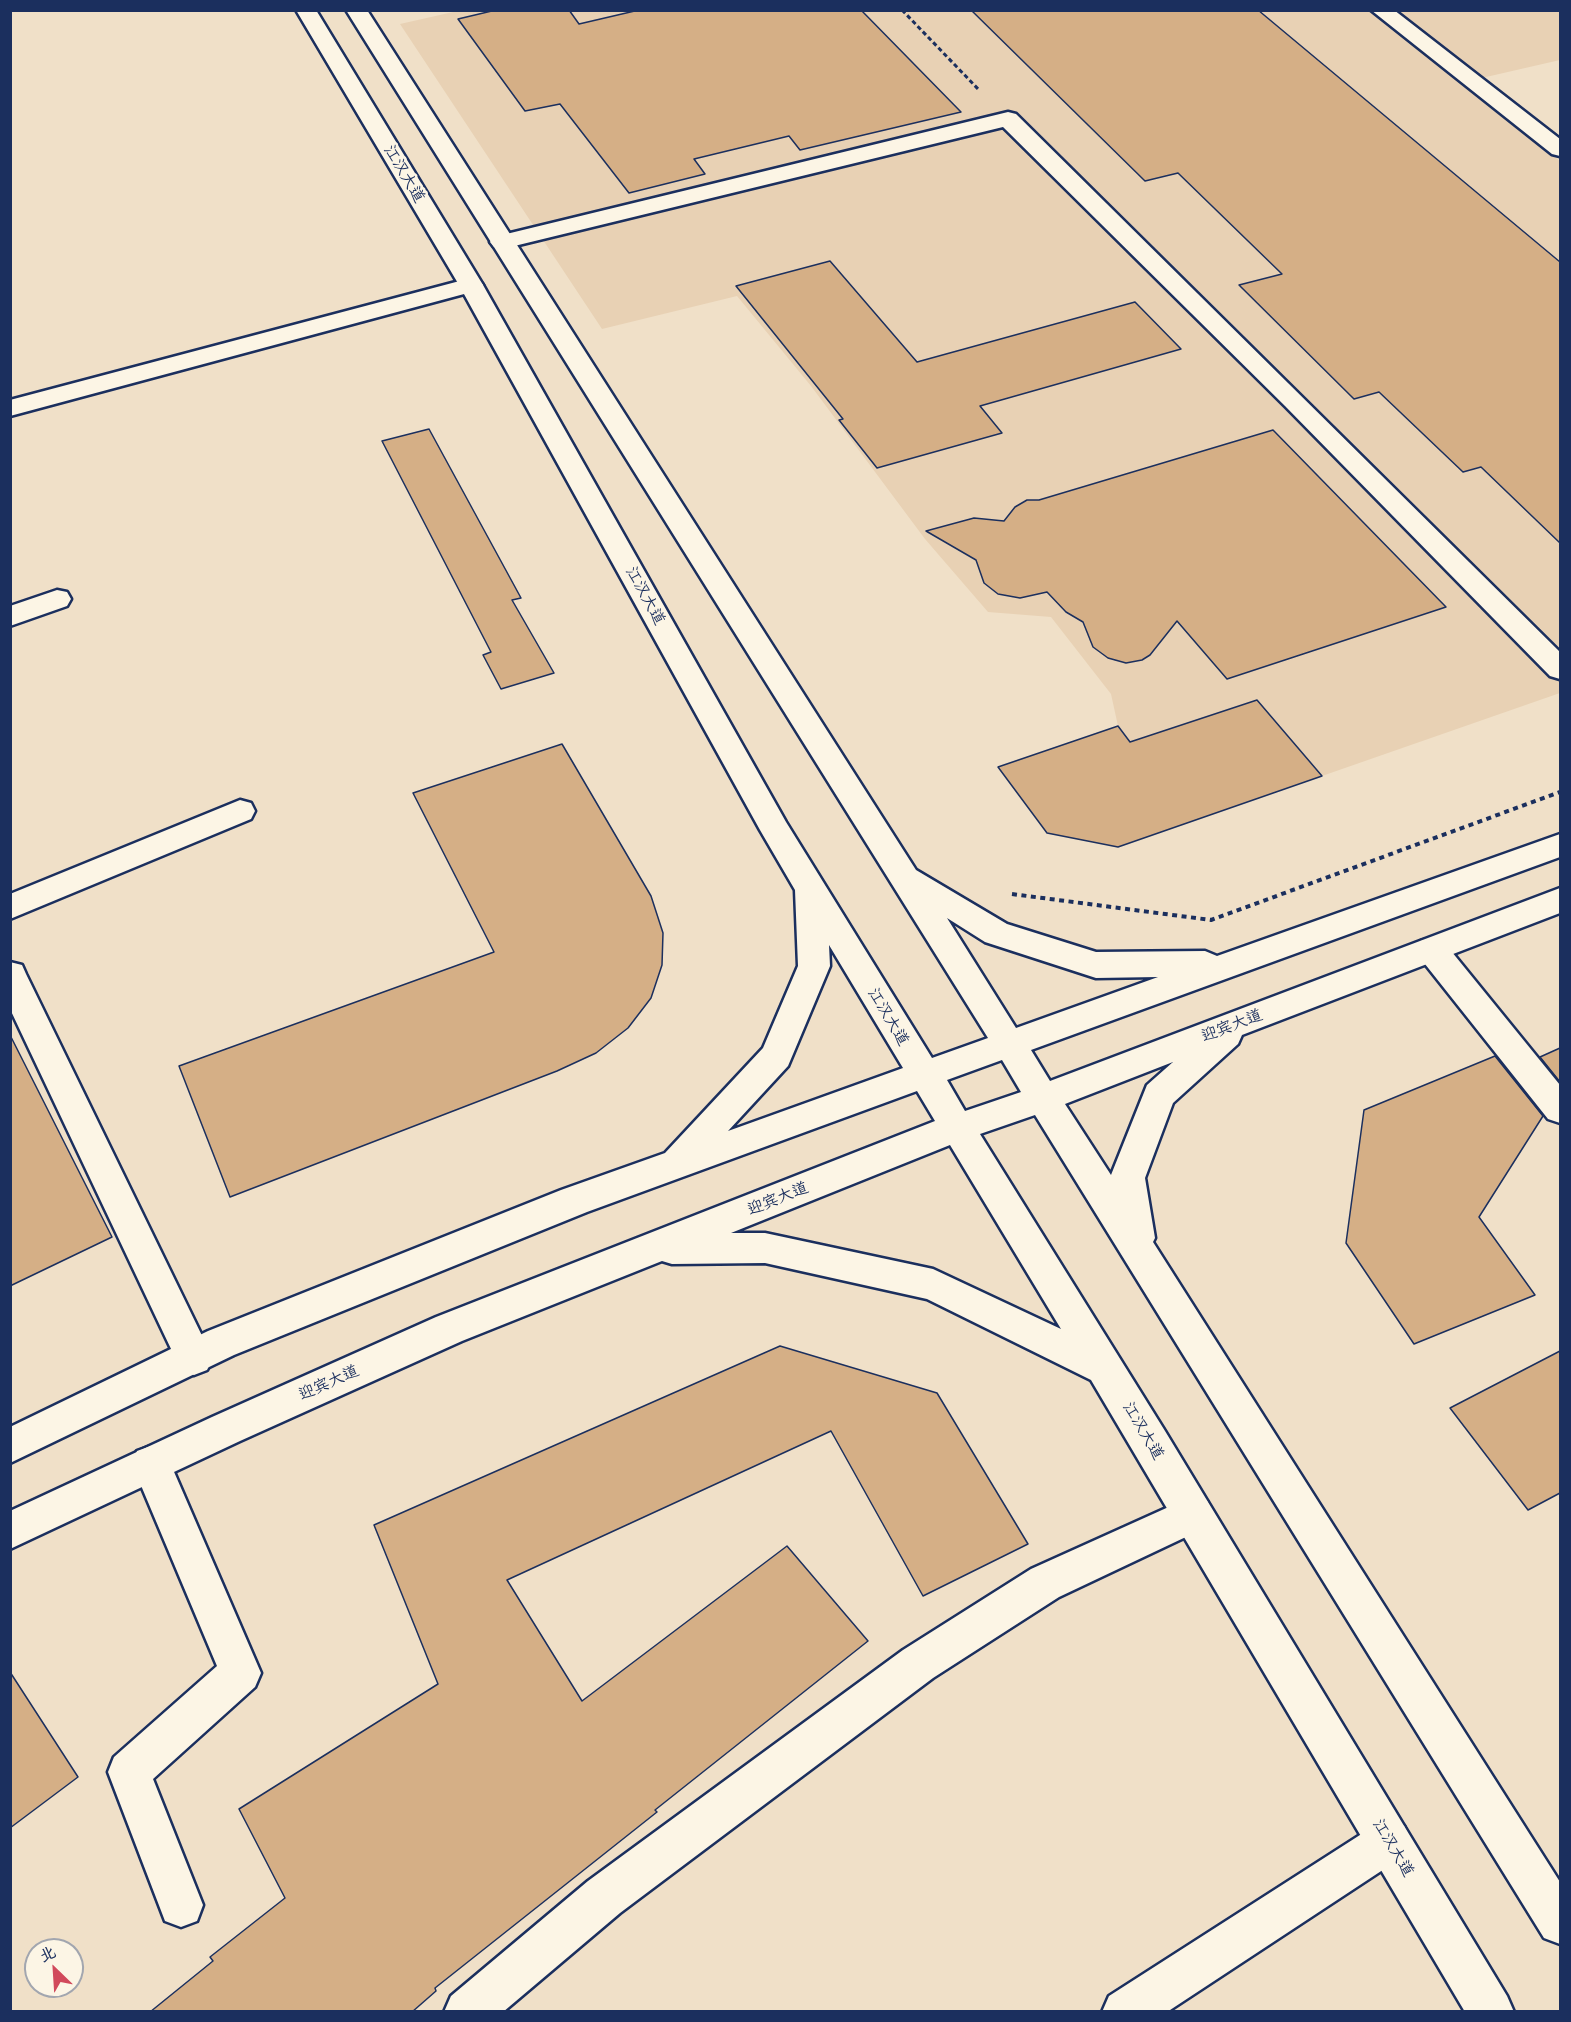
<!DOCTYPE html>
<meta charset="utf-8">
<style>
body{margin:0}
#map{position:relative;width:1571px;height:2022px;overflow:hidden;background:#f0e0c8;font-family:"Patrick Hand","LXGW WenKai TC",sans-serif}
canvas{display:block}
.frame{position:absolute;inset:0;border:12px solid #1b2f5e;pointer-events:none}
.north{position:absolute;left:24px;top:1938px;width:60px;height:60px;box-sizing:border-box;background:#fcf5e5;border:2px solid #a2a6af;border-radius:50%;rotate:335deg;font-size:16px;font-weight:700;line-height:24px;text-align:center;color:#1b2f5e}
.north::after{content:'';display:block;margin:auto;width:21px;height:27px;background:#d1495b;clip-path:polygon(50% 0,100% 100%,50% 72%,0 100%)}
</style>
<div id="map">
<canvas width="1571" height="2022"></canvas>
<div class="frame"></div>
<div class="north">北</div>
</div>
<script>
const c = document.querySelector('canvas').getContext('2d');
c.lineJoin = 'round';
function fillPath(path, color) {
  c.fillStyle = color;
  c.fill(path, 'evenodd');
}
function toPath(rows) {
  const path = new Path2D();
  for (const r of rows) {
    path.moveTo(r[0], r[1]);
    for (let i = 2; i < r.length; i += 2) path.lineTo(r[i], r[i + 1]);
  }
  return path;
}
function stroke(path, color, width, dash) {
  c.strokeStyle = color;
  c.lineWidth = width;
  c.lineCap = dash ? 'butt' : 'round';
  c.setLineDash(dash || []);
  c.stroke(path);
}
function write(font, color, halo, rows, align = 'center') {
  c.font = font + ' "Patrick Hand","LXGW WenKai TC",sans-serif';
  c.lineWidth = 5;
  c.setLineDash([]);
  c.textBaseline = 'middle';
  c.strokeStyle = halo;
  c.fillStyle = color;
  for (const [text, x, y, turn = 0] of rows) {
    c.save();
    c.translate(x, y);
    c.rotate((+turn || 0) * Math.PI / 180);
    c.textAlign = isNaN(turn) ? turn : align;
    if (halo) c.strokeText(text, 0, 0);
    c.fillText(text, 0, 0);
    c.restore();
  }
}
fillPath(toPath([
 [462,10,1560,11,1560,60,1460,83,1560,161,1560,693,1322,776,1130,742,1118,726,1111,694,1051,617,988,612,925,539,811,386,737,296,602,329,400,24]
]), '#e8d1b4');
const building = toPath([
 [496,10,569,10,579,24,639,10,861,10,961,112,800,150,789,136,694,159,705,174,629,193,560,104,525,111,458,19,496,10],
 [971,10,1258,10,1560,262,1560,543,1481,467,1463,472,1379,392,1354,399,1239,285,1282,274,1178,173,1145,181,971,10],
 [830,261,917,362,1135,302,1181,349,980,406,1002,433,877,468,839,420,843,419,736,286,830,261],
 [429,429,521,598,512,600,554,673,501,689,483,655,491,652,382,441,429,429],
 [1273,430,1446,607,1227,679,1177,621,1150,655,1142,660,1126,663,1108,658,1093,647,1083,622,1066,612,1047,592,1020,598,998,594,984,583,976,560,926,531,974,518,1004,521,1015,507,1027,500,1039,500,1273,430],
 [1257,700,1322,776,1118,847,1047,833,998,767,1118,726,1130,742,1257,700],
 [562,744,651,896,663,933,662,965,651,998,628,1028,596,1053,557,1071,230,1197,179,1066,494,952,413,793,562,744],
 [10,1035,112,1237,10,1286,10,1035],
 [1560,1048,1560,1082,1540,1057,1560,1048],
 [1495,1056,1543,1116,1479,1217,1535,1295,1414,1344,1346,1243,1364,1110,1495,1056],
 [780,1346,937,1393,1028,1544,923,1596,831,1431,507,1580,582,1701,787,1546,868,1641,655,1810,657,1812,435,1988,436,1991,412,2012,150,2012,213,1961,210,1957,285,1898,239,1809,438,1684,374,1525,780,1346],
 [1560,1351,1560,1493,1528,1510,1450,1408,1560,1351],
 [10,1672,78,1777,10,1828,10,1672]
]);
fillPath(building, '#d5af86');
stroke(building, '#1b2f5e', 1.5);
const minor = toPath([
 [1371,10,1394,10,1560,139,1560,156,1552,154,1371,10],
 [1008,112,1016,114,1560,652,1560,679,1550,676,1285,406,1003,127,502,249,494,247,490,242,494,237,1008,112],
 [471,278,479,280,483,285,479,290,10,416,10,400,471,278],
 [57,590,67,592,71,599,67,606,10,626,10,606,57,590],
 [240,800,251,803,255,811,251,819,10,919,10,894,240,800],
 [1432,938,1443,941,1560,1085,1560,1123,1548,1119,1421,959,1416,950,1421,941,1432,938],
 [10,962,22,965,26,974,207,1346,213,1358,207,1370,194,1375,181,1370,10,1009,10,962],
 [151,1446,165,1451,261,1673,255,1687,153,1779,203,1905,197,1921,181,1927,165,1921,108,1772,114,1757,217,1666,132,1464,137,1451,151,1446],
 [1193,1496,1207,1501,1213,1514,1207,1527,1059,1597,933,1678,620,1913,503,2012,444,2012,451,1996,588,1881,903,1650,1031,1569,1193,1496],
 [1389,1819,1404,1826,1411,1841,1404,1856,1167,2012,1102,2012,1109,1996,1374,1826,1389,1819]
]);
const major = toPath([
 [296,10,316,10,483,285,786,822,932,1058,988,1038,346,10,367,10,916,870,1007,924,1096,952,1205,951,1217,956,1560,834,1560,857,1031,1050,1050,1081,1560,888,1560,913,1242,1035,1238,1044,1173,1103,1145,1178,1155,1238,1153,1242,1560,1882,1560,1944,1544,1938,1035,1115,980,1134,1165,1431,1507,1996,1514,2012,1465,2012,1091,1380,927,1299,765,1263,672,1264,662,1261,462,1341,240,1441,10,1549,10,1511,212,1417,436,1317,935,1121,917,1091,587,1212,234,1355,10,1463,10,1427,208,1331,561,1190,665,1153,763,1048,798,966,795,890,760,830,459,285,296,10],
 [947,918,985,942,1096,978,1158,977,1016,1028,947,918],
 [829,945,903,1068,728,1131,788,1066,830,966,829,945],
 [1002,1060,1021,1092,965,1111,947,1080,1002,1060],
 [1173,1062,1147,1085,1111,1175,1065,1104,1173,1062],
 [950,1145,1061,1329,933,1269,765,1233,731,1233,950,1145]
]);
stroke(minor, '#1b2f5e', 5);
stroke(major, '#1b2f5e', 5);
stroke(toPath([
 [902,10,980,91]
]), '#1b2f5e', 3, [4.5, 3]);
stroke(toPath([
 [1012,894,1211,920,1560,792]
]), '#1b2f5e', 4, [5, 4.5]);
fillPath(minor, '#fcf5e5');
fillPath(major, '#fcf5e5');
write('16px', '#1b2f5e', '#fcf5e5', [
 ["江汉大道",404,174,59],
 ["江汉大道",645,596,61],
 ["江汉大道",888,1017,59],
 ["迎宾大道",1232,1026,-21],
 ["迎宾大道",778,1199,-22],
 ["迎宾大道",329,1383,-24],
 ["江汉大道",1143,1431,59],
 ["江汉大道",1393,1848,59]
]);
</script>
